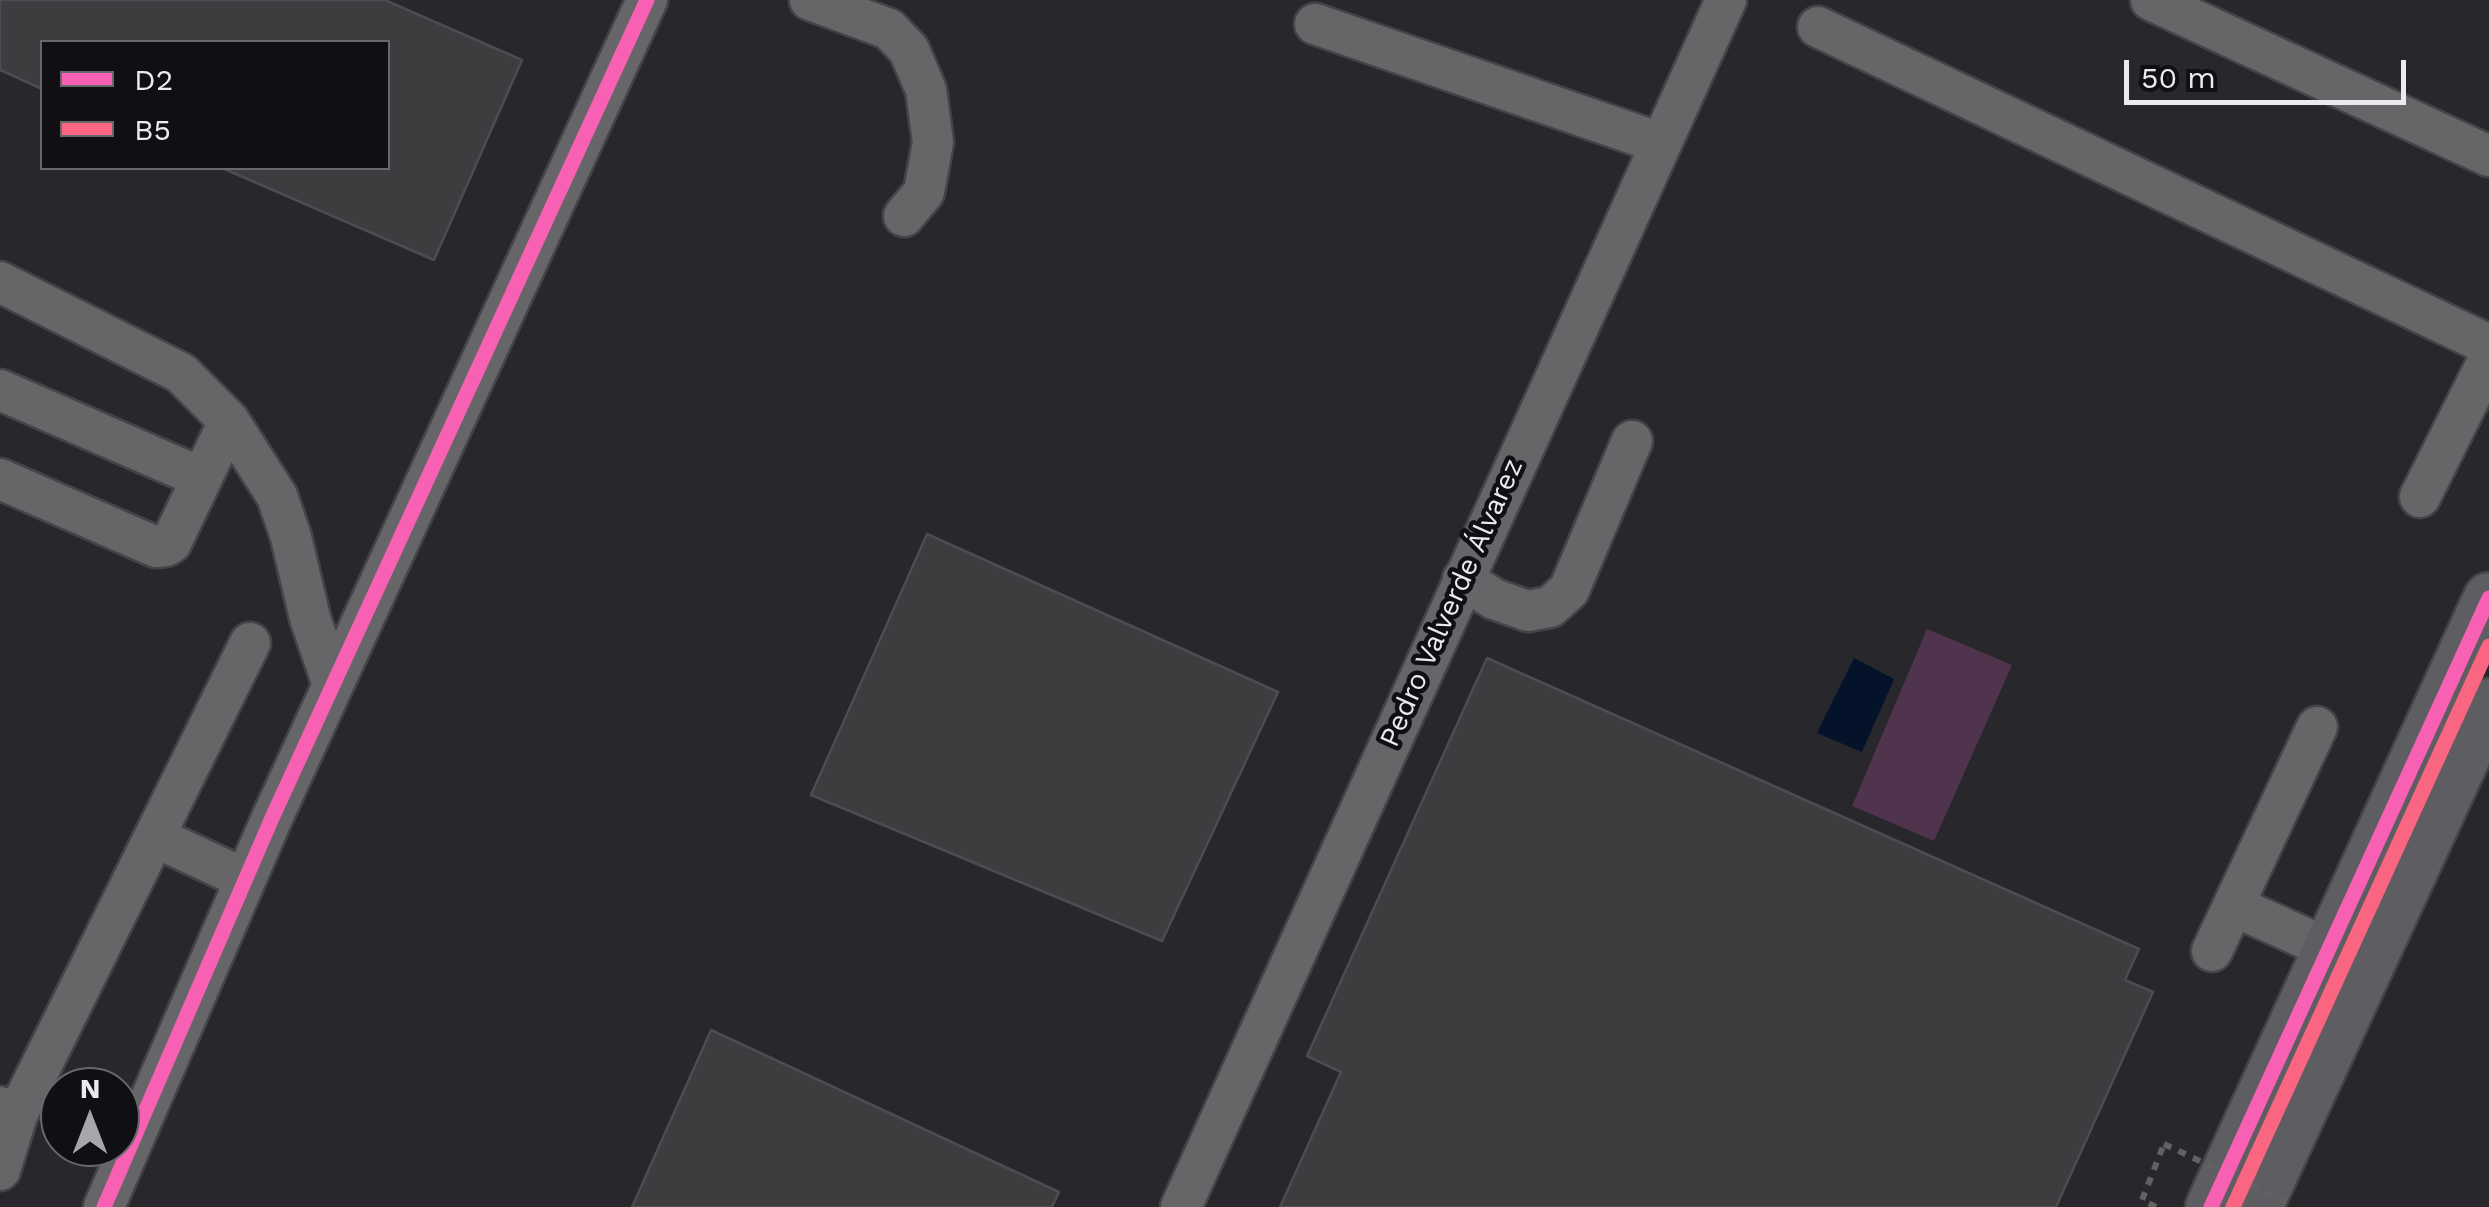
<!DOCTYPE html>
<meta charset="utf-8">
<style>
body{margin:0}
#map{position:relative;width:2489px;height:1207px;overflow:hidden;background:#28272c;font-family:"Work Sans",sans-serif}
canvas{display:block}
.legend{position:absolute;left:40px;top:40px;width:350px;height:130px;box-sizing:border-box;background:#100f13;border:2px solid #68676b;margin:0;padding:12px 18px;list-style:none;font-size:30px;color:#ebeaef}
.legend li{display:flex;align-items:center;gap:20px;height:50px}
.legend b{width:50px;border:2px solid #68676b}
.north{position:absolute;left:40px;top:1067px;width:100px;height:100px;box-sizing:border-box;background:#100f13;border:2px solid #68676b;border-radius:50%;rotate:0deg;font-size:28px;font-weight:700;line-height:40px;text-align:center;color:#ebeaef}
.north::after{content:'';display:block;margin:auto;width:35px;height:45px;background:#a7a6ab;clip-path:polygon(50% 0,100% 100%,50% 72%,0 100%)}
.scale{position:absolute;left:2124px;top:60px;width:282px;height:45px;box-sizing:border-box;border:5px solid #ebeaef;border-top:0;padding-left:12px;font-size:30px;line-height:35px;white-space:nowrap;color:#ebeaef;-webkit-text-stroke:8px #100f13;paint-order:stroke}
</style>
<div id="map">
<canvas width="2489" height="1207"></canvas>
<ul class="legend">
<li><b style="height:12px;background:#f860b3"></b>D2</li>
<li><b style="height:12px;background:#fa6682"></b>B5</li>
</ul>
<div class="north">N</div>
<div class="scale">50 m</div>
</div>
<script>
const c = document.querySelector('canvas').getContext('2d');
c.lineJoin = 'round';
function fillPath(path, color) {
  c.fillStyle = color;
  c.fill(path, 'evenodd');
}
function toPath(rows) {
  const path = new Path2D();
  for (const r of rows) {
    path.moveTo(r[0], r[1]);
    for (let i = 2; i < r.length; i += 2) path.lineTo(r[i], r[i + 1]);
  }
  return path;
}
function stroke(path, color, width, dash) {
  c.strokeStyle = color;
  c.lineWidth = width;
  c.lineCap = dash ? 'butt' : 'round';
  c.setLineDash(dash || []);
  c.stroke(path);
}
function write(font, color, halo, rows, align = 'center') {
  c.font = font + ' "Work Sans",sans-serif';
  c.lineWidth = 9;
  c.setLineDash([]);
  c.textBaseline = 'middle';
  c.strokeStyle = halo;
  c.fillStyle = color;
  for (const [text, x, y, turn = 0] of rows) {
    c.save();
    c.translate(x, y);
    c.rotate((+turn || 0) * Math.PI / 180);
    c.textAlign = isNaN(turn) ? turn : align;
    if (halo) c.strokeText(text, 0, 0);
    c.fillText(text, 0, 0);
    c.restore();
  }
}
fillPath(toPath([
 [1927,629,2012,665,1934,841,1852,806]
]), '#50334d');
fillPath(toPath([
 [1854,658,1894,679,1862,752,1817,733]
]), '#04122a');
const building = toPath([
 [0,0,385,0,522,60,434,260,222,168,388,168,388,42,42,42,42,89,0,70,0,0],
 [927,534,1278,692,1162,941,811,795,927,534],
 [1487,658,2139,949,2125,980,2153,992,2056,1207,1280,1207,1341,1072,1307,1056,1487,658],
 [711,1030,1059,1192,1052,1207,632,1207,711,1030]
]);
fillPath(building, '#3d3c3f');
stroke(building, '#4e4c50', 2.5);
const minor = toPath([
 [810,0,889,29,909,50,926,90,933,142,924,192,904,216],
 [2151,0,2489,156],
 [1315,24,1660,143],
 [1818,27,2489,345],
 [0,282,181,373,229,421,277,496,291,537,310,618,333,685],
 [0,390,202,478],
 [0,479,156,547,166,546,171,543,229,421],
 [2420,497,2489,359],
 [1463,579,1494,599,1528,611,1550,607,1569,590,1632,441],
 [155,837,245,879],
 [2234,906,2329,949],
 [2212,951,2317,727],
 [0,1107,17,1115,0,1170],
 [17,1115,250,643],
 [104,1207,272,818,647,0],
 [1181,1207,1726,0]
]);
const major = toPath([
 [2211,1207,2489,598],
 [2257,1207,2489,704]
]);
stroke(minor, '#444346', 45);
stroke(major, '#444346', 55);
stroke(toPath([
 [2156,1207,2142,1200,2164,1144]
]), '#626264', 6, [8, 8]);
stroke(minor, '#666668', 40);
stroke(major, '#5e5d61', 50);
stroke(toPath([
 [2164,1144,2286,1202]
]), '#626264', 6, [8, 8]);
stroke(toPath([
 [104,1207,272,818,647,0],
 [2211,1207,2489,598]
]), '#f860b3', 15);
stroke(toPath([
 [2233,1207,2489,646]
]), '#fa6682', 15);
write('28px', '#ebeaef', '#100f13', [
 ["Pedro Valverde Álvarez",1452,603,-66]
]);
</script>
